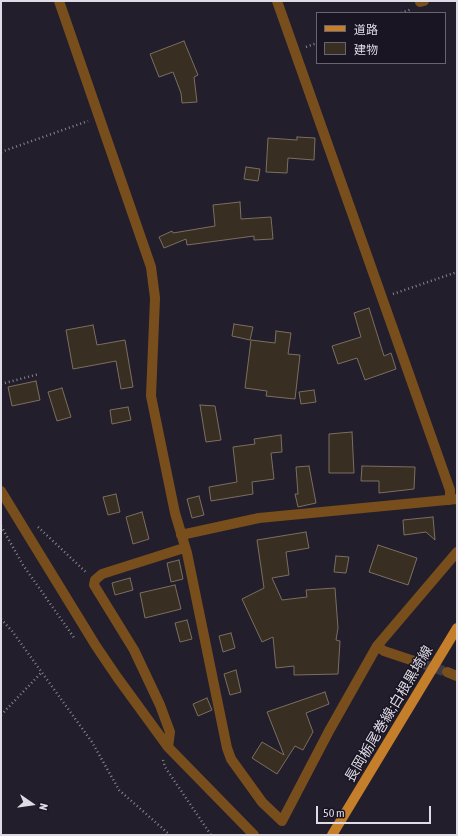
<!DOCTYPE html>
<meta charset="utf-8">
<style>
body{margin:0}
#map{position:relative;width:458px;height:836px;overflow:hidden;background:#231e2c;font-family:"Asap Condensed","Noto Sans JP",sans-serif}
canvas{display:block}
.frame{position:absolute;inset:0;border:2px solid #dfdce6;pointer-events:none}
.legend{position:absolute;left:316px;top:12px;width:130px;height:52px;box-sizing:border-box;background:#191522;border:1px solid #686570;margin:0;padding:5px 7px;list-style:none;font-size:12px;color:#dfdce6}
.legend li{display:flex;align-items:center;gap:8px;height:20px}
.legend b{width:20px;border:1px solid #686570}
.north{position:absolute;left:12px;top:784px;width:40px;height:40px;-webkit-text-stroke:3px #191522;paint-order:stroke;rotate:103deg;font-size:11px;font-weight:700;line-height:16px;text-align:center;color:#dfdce6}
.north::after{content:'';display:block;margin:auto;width:14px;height:18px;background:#dfdce6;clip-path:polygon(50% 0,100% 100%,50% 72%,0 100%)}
.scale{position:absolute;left:316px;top:806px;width:115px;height:18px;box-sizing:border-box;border:2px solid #dfdce6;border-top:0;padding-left:5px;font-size:12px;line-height:14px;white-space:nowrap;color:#dfdce6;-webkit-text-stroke:3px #191522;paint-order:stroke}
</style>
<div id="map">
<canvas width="458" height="836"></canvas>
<div class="frame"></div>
<ul class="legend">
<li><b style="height:5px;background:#c57e2a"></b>道路</li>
<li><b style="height:11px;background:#382e21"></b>建物</li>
</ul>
<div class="north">N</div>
<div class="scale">50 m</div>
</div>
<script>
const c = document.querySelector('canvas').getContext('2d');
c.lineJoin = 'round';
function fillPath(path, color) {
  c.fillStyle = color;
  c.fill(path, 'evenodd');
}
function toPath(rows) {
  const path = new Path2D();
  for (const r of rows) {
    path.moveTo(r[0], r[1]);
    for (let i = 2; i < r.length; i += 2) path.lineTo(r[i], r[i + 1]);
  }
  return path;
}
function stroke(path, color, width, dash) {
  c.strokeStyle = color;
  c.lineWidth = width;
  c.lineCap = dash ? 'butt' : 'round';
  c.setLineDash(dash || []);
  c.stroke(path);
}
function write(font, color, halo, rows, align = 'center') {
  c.font = font + ' "Asap Condensed","Noto Sans JP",sans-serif';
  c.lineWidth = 3;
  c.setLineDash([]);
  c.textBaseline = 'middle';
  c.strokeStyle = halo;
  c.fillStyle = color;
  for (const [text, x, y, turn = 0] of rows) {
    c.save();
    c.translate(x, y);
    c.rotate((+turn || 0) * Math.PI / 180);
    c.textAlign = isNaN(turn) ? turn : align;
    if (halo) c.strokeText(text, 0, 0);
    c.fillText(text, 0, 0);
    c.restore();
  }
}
const building = toPath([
 [184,41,198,75,194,77,197,102,182,103,181,93,173,72,159,77,150,54,184,41],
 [297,137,315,138,314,160,288,158,287,173,266,172,268,138,297,140,297,137],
 [246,167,260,169,258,181,244,179,246,167],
 [240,202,241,219,271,217,273,239,254,240,254,236,187,245,186,239,164,248,159,237,172,231,173,233,215,226,213,205,240,202],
 [369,308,384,356,391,353,396,369,365,380,357,358,338,364,332,346,361,337,354,313,369,308],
 [234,324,253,327,250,340,232,336,234,324],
 [93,325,97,345,125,340,133,387,121,389,116,361,73,369,66,330,93,325],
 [276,331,291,333,288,354,300,355,295,399,266,396,267,391,245,388,251,340,275,343,276,331],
 [36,381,40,400,12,406,8,387,36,381],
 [62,388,71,417,57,421,48,392,62,388],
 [314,390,316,402,301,404,299,392,314,390],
 [200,405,215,406,221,440,206,442,200,405],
 [128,407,131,420,112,424,110,410,128,407],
 [352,432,354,473,329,473,329,434,352,432],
 [281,435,282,452,271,453,274,479,252,482,253,494,211,501,209,487,237,482,233,447,255,444,254,439,281,435],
 [309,466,316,503,298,507,295,494,298,494,296,467,309,466],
 [362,466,415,467,414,489,379,493,379,481,361,481,362,466],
 [116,494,120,512,108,515,103,497,116,494],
 [199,496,204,515,192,518,187,499,199,496],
 [142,512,149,539,133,544,126,517,142,512],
 [433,517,435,540,426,532,404,535,403,520,433,517],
 [306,532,309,548,286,552,289,575,272,578,282,600,307,597,306,590,335,588,338,628,336,640,340,641,338,674,294,675,294,666,276,668,273,637,262,642,242,599,264,588,257,540,306,532],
 [378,545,417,558,408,585,369,572,378,545],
 [336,556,349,557,346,573,334,572,336,556],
 [179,560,183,579,171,582,167,563,179,560],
 [130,578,133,590,115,595,112,583,130,578],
 [175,585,181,609,145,618,140,593,175,585],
 [187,620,192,639,180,642,175,623,187,620],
 [231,633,235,648,223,652,219,636,231,633],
 [236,670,241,692,230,695,224,674,236,670],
 [325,692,329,704,306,713,313,732,303,750,295,746,277,774,252,758,262,742,284,755,267,712,325,692],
 [207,698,212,710,198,716,193,704,207,698]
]);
fillPath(building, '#382e21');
stroke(building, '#7b6f60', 1);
stroke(toPath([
 [420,663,447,672]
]), '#3f3a48', 10, [10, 5]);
stroke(toPath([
 [401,13,412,9],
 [306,47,317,43],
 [1,152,88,121],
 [393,294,457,272],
 [1,384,39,374],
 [1,526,23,565,75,639],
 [38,527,87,573],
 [1,619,12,631,92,742,119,790,170,835],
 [1,715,41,673],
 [163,760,165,767,211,835]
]), '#888490', 2.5, [1, 3]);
stroke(toPath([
 [59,1,151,267,155,298,151,396,175,513,187,553,227,748,231,759,262,802,282,821,329,731,377,646,457,552],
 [277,1,450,490,450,500],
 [420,2,424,1],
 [1,491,96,646,117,677,168,747,254,835],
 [181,535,259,518,457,499],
 [377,646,384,651,420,663],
 [447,672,457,676],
 [168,747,170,732,160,705,134,650,94,585,95,580,102,574,184,548]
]), '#784e1d', 10);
stroke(toPath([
 [332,835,457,628]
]), '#c57e2a', 10);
write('14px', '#dfdce6', '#191522', [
 ["長岡栃尾巻線;白根黒埼線",389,714,-59]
]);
</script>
